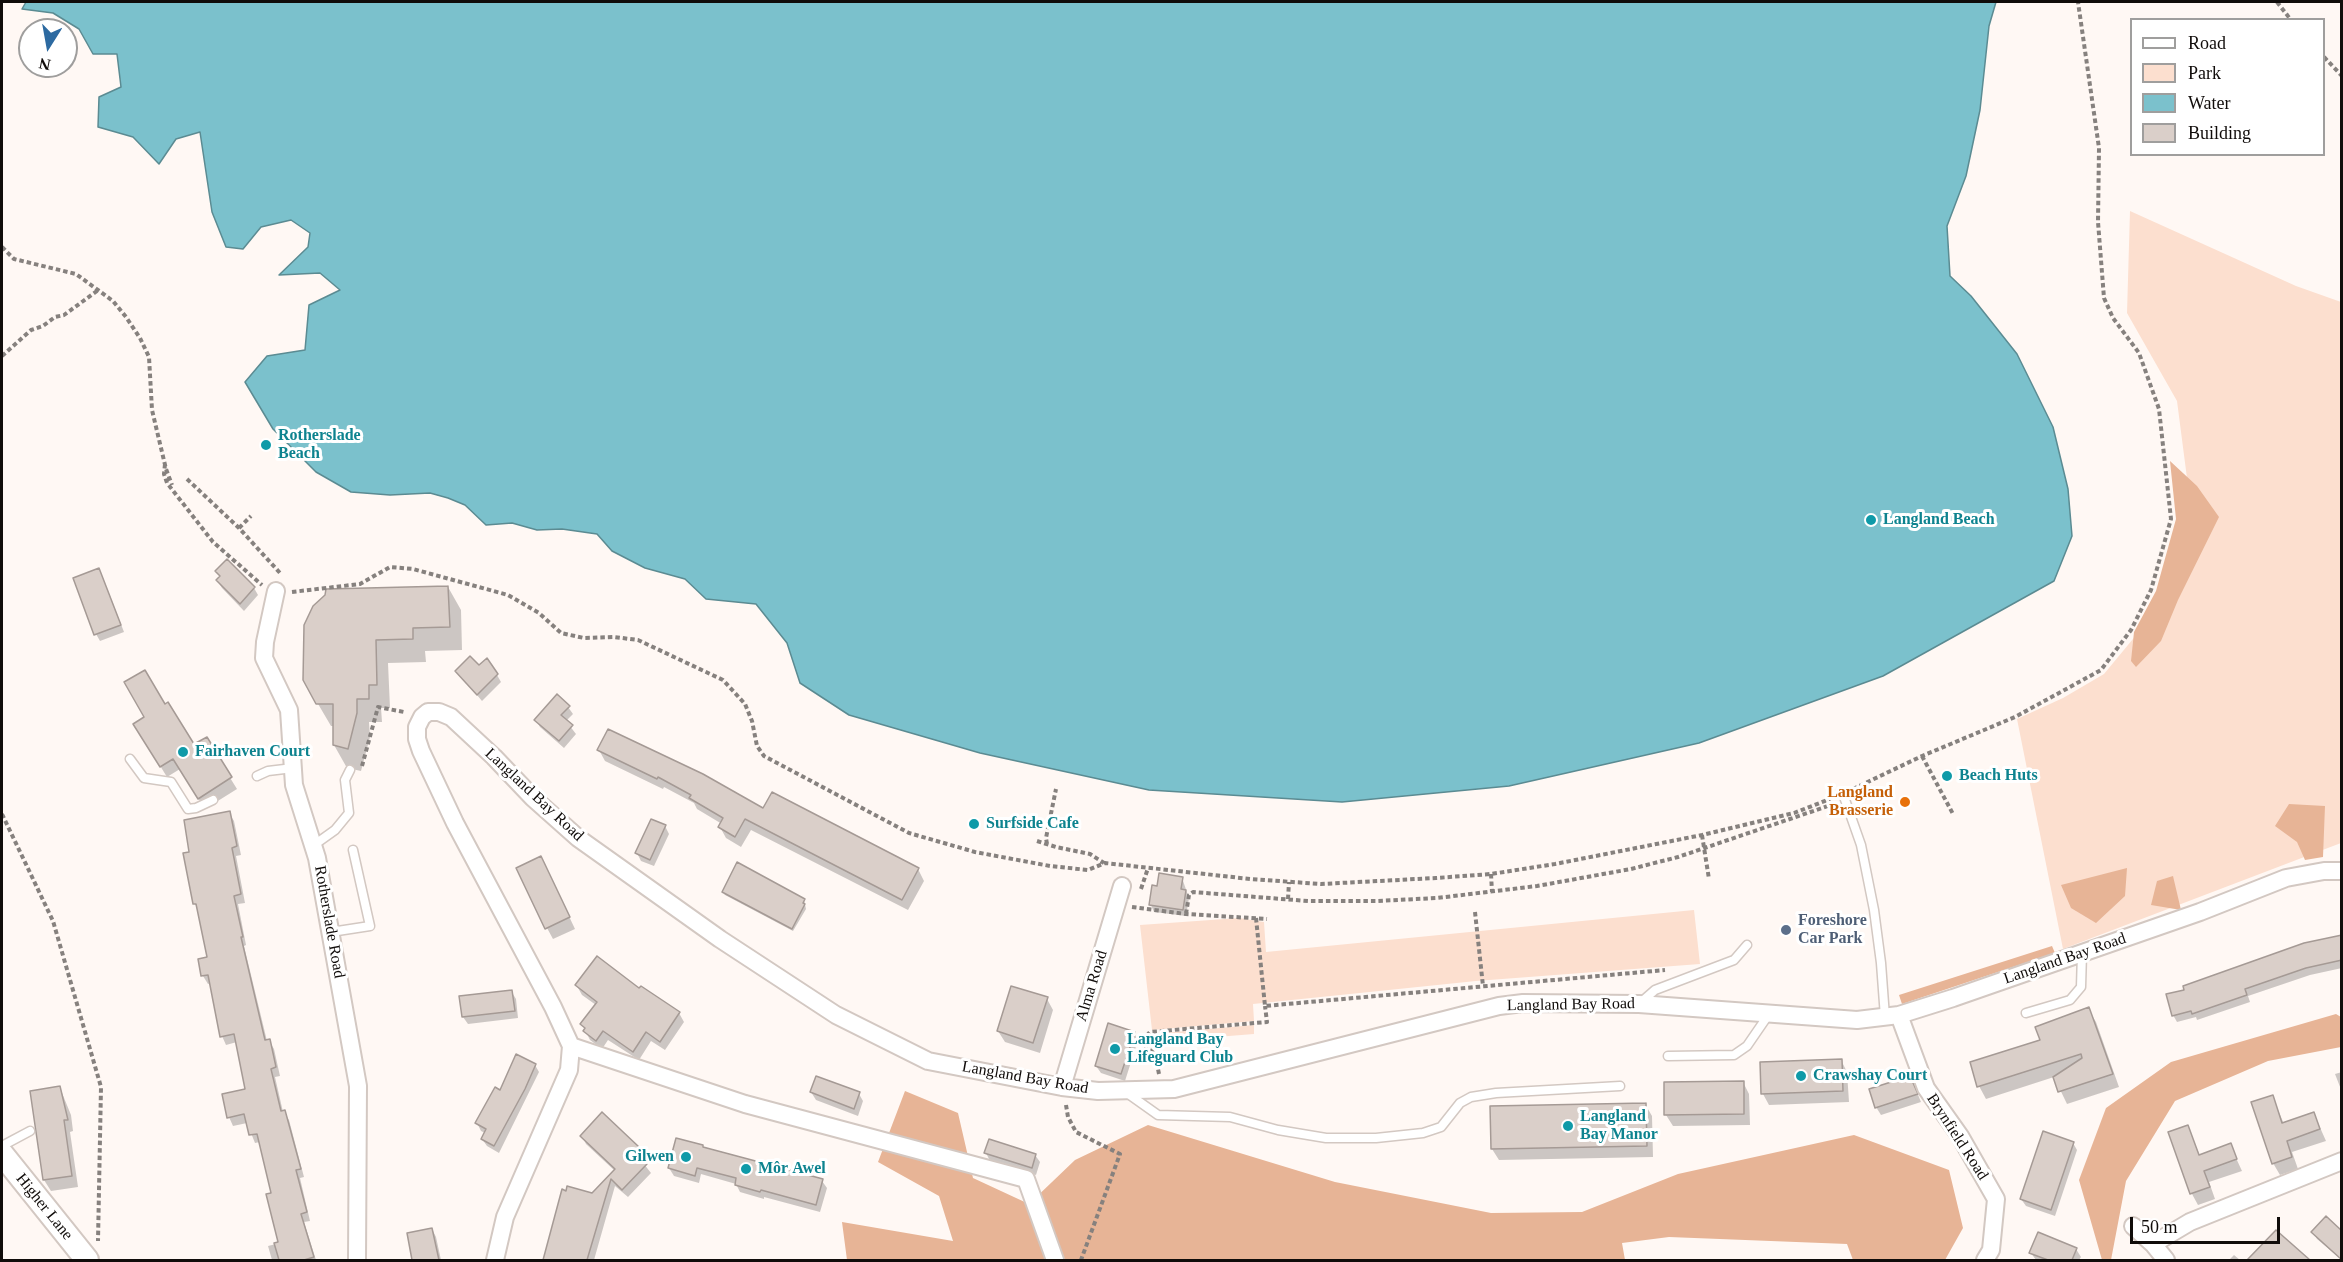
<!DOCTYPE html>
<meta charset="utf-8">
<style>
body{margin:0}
#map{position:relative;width:2343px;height:1262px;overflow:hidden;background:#fff8f4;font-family:"Times New Roman",serif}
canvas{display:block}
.frame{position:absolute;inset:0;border:3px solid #100c0a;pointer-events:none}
.legend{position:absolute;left:2130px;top:18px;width:195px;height:138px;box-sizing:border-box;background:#fff;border:2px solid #9f9e9d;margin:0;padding:8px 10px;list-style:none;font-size:18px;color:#100c0a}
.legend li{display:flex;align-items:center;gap:12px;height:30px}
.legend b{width:30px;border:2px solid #9f9e9d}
.north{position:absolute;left:18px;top:18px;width:60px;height:60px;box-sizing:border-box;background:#fff;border:2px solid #9f9e9d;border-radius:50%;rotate:191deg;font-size:16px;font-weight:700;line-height:24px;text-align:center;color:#100c0a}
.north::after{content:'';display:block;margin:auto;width:21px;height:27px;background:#2d6aa1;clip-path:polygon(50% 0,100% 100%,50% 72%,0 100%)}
.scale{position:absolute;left:2130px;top:1217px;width:150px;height:27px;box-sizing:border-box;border:3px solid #100c0a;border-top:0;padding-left:8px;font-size:18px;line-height:21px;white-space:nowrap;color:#100c0a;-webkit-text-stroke:4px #fff;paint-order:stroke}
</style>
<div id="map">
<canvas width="2343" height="1262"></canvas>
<div class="frame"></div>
<ul class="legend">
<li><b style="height:8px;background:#fff"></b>Road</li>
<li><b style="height:16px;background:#fcdfcf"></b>Park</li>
<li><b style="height:16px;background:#7bc1cc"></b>Water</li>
<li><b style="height:16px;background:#dacfc9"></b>Building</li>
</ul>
<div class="north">N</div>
<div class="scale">50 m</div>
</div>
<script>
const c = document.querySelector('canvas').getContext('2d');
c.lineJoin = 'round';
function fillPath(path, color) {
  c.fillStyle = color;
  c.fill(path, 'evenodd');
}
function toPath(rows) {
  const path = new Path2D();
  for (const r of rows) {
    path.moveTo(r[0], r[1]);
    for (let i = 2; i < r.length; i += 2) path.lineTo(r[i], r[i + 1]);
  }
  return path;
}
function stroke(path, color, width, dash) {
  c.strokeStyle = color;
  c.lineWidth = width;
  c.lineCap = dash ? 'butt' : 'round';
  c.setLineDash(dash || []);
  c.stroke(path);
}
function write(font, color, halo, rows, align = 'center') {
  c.font = font + ' "Times New Roman",serif';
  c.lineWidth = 6;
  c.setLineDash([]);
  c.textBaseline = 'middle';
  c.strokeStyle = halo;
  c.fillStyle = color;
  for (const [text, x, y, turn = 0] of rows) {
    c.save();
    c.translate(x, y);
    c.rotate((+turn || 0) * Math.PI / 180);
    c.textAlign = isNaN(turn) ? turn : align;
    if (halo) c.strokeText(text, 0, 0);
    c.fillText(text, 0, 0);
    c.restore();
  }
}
fillPath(toPath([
 [2130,211,2296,286,2341,302,2341,843,2063,949,2017,719,2063,698,2104,674,2166,599,2191,509,2177,401,2127,313],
 [1694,910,1700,964,1476,981,1253,1004,1254,1021,1152,1030,1140,925,1239,918,1264,922,1266,952],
 [1254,1025,1254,1034,1153,1042,1152,1034]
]), '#fcdfcf');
fillPath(toPath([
 [2170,461,2197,486,2219,517,2178,600,2161,641,2136,667,2131,661,2134,632,2156,591,2176,519],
 [2289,804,2325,806,2323,857,2305,860,2297,842,2275,826],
 [2127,868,2125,896,2096,923,2071,908,2061,885],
 [2173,876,2181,910,2151,905,2157,881],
 [2052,946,2055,953,1902,1004,1899,995],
 [2336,1014,2341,1017,2341,1047,2268,1061,2175,1101,2126,1181,2111,1260,2102,1260,2079,1180,2106,1108,2171,1062],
 [905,1091,958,1113,973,1178,1029,1204,1075,1160,1148,1125,1335,1182,1491,1213,1582,1212,1678,1174,1854,1135,1949,1170,1963,1228,1945,1260,1853,1260,1847,1244,1669,1237,1622,1243,1625,1260,847,1260,842,1222,953,1241,939,1196,878,1162]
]), '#e7b496');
const water = toPath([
 [26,2,1996,2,1989,26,1980,110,1966,176,1947,226,1950,276,1971,296,2017,354,2053,427,2068,489,2072,536,2054,581,1883,676,1699,743,1509,786,1342,802,1149,790,980,753,849,715,800,683,787,643,756,604,706,599,685,579,645,568,612,551,597,534,562,529,537,530,512,523,486,525,465,505,448,498,430,493,390,495,351,492,316,472,273,429,245,382,267,356,305,350,309,305,340,290,320,273,279,275,308,247,310,233,291,220,261,227,243,249,226,247,212,212,200,132,176,139,159,164,133,137,98,127,99,97,121,87,117,54,93,54,79,29,53,13,22,9,26,2]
]);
fillPath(water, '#7bc1cc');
stroke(water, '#5b8b92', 1.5);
fillPath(toPath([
 [217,571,254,588,258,595,244,611,222,588,217,580,220,577],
 [103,578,124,632,100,641,96,634],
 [448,587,461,610,462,650,425,651,426,662,388,663,390,708,381,708,382,722,369,722,370,737,361,771,347,768,334,745,334,726,331,726,304,680],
 [479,668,497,675,501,682,482,701,457,671],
 [164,706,194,747,206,739,237,789,205,809,180,769,167,777,141,735,146,717],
 [568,707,573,714,566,721,576,734,564,748,540,727,536,720],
 [599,750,918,869,924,881,908,910,751,830,741,847,726,838,720,827,722,824,697,809,694,803,664,787,663,789,605,761],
 [229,813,234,821,241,855,236,856,245,903,238,904,246,945,244,946,267,1041,269,1041,274,1049,280,1076,275,1077,283,1112,289,1120,304,1177,300,1178,310,1221,304,1222,316,1260,272,1260,268,1246,280,1243,273,1194,260,1142,255,1143,247,1123,233,1126,229,1117,247,1090,237,1042,226,1045,222,1036,211,983,208,984,203,976,209,958,200,912,195,904,191,853],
 [665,826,669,834,654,866,641,861,637,853],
 [547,870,575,929,553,939,547,928],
 [1182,878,1189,898,1186,916,1154,912,1151,905,1158,888],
 [723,892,804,900,806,909,793,931,725,895],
 [2342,937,2342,968,2310,975,2248,996,2250,1002,2197,1020,2196,1017,2177,1022,2173,1015,2186,991],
 [577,986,640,990,679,1013,684,1022,665,1050,651,1041,639,1060,608,1040,602,1049,590,1040,582,1024,596,1005,582,995],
 [511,991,516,999,518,1018,468,1024,463,1017,461,998],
 [1047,999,1053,1010,1040,1053,1005,1042,998,1031],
 [2088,1009,2096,1022,2119,1087,2067,1104,2054,1077,1986,1099,1979,1086],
 [1134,1033,1138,1040,1125,1081,1101,1073,1096,1066],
 [1841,1060,1847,1072,1849,1102,1769,1105,1763,1094],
 [535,1065,539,1072,499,1153,487,1146,482,1139,485,1133,481,1131,477,1123,501,1092],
 [2342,1072,2342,1092,2335,1074],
 [1743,1082,1749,1094,1750,1125,1673,1126,1666,1115],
 [1914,1085,1921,1102,1881,1115,1876,1107],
 [60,1088,71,1115,73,1131,70,1132,78,1187,51,1191,44,1180],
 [811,1092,859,1094,863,1101,858,1116,816,1100],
 [2272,1096,2284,1124,2314,1114,2326,1141,2292,1152,2298,1169,2280,1175,2273,1163],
 [1645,1104,1652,1116,1653,1157,1499,1160,1492,1149],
 [2188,1127,2200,1156,2230,1145,2242,1171,2209,1182,2215,1199,2198,1205,2192,1194,2170,1133],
 [582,1136,638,1148,643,1156,640,1159,651,1173,628,1197,615,1186,594,1260,545,1260,563,1191,593,1195,615,1171,586,1144],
 [2073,1143,2077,1150,2055,1216,2026,1206,2021,1199],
 [704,1149,822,1181,827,1188,820,1212,764,1197,764,1199,740,1192,736,1184,701,1174,699,1183,674,1176,669,1168],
 [986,1153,1035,1155,1040,1162,1036,1175,990,1161],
 [432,1229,436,1237,441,1260,414,1260,409,1234],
 [2277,1232,2306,1259,2307,1260,2249,1260],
 [2313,1232,2342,1233,2342,1260,2317,1239],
 [2076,1249,2081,1257,2079,1260,2036,1260,2031,1253],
 [2234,1255,2240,1260,2229,1260]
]), '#0003');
const building = toPath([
 [227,559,255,587,240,604,216,580,220,576,215,571,227,559],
 [99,568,121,625,94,635,73,578,99,568],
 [448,586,450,627,413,628,413,639,376,640,377,685,369,685,369,699,357,699,357,713,348,749,333,745,333,704,316,704,303,680,304,625,313,606,325,595,326,589,448,586],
 [470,656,479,665,487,658,498,674,477,695,455,671,470,656],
 [145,670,165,704,168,702,194,744,207,737,232,777,198,799,173,759,160,767,133,724,144,717,124,682,145,670],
 [557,694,570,706,561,715,573,725,559,741,534,720,557,694],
 [608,729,703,774,763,808,772,792,919,868,902,900,745,819,735,837,718,827,723,818,689,798,691,795,658,777,657,779,597,750,608,729],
 [230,811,237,846,232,848,241,894,234,896,243,937,241,937,265,1040,270,1039,276,1067,271,1069,281,1111,285,1110,301,1169,296,1170,307,1212,301,1214,314,1257,304,1260,279,1260,274,1243,278,1242,266,1194,271,1193,257,1134,249,1135,244,1114,227,1118,222,1094,245,1089,234,1034,220,1037,208,975,201,976,198,959,207,957,196,904,193,904,183,853,189,852,184,820,230,811],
 [651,819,666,825,650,860,635,853,651,819],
 [541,856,570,917,545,929,516,868,541,856],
 [737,862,805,899,803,903,805,904,792,929,722,892,737,862],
 [1159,873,1183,877,1181,889,1186,890,1183,910,1149,905,1152,885,1157,886,1159,873],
 [2342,935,2342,960,2306,968,2245,989,2247,995,2192,1014,2191,1011,2172,1016,2166,994,2184,990,2183,986,2304,943,2342,935],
 [597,956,639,988,641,986,680,1012,660,1042,646,1032,633,1052,603,1031,596,1041,583,1031,585,1028,580,1024,597,1002,575,985,597,956],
 [1011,986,1048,997,1033,1043,997,1031,1011,986],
 [512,990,515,1011,462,1017,459,996,512,990],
 [2089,1007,2113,1074,2058,1092,2053,1077,2082,1058,2081,1054,1977,1087,1970,1062,2040,1040,2035,1027,2089,1007],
 [1108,1023,1135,1032,1121,1074,1095,1066,1108,1023],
 [516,1054,536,1064,525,1089,494,1146,481,1139,486,1129,475,1123,495,1087,500,1090,516,1054],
 [1842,1059,1843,1091,1761,1094,1760,1062,1842,1059],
 [816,1076,860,1092,854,1109,810,1092,816,1076],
 [1910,1076,1918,1094,1875,1108,1869,1089,1910,1076],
 [1744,1081,1744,1114,1664,1115,1664,1082,1744,1081],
 [60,1086,68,1120,64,1120,72,1176,43,1180,30,1091,60,1086],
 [2273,1095,2282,1123,2314,1112,2320,1129,2287,1141,2292,1157,2272,1164,2251,1102,2273,1095],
 [1646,1103,1647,1146,1491,1149,1490,1106,1646,1103],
 [602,1112,639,1147,635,1152,647,1164,622,1190,611,1179,587,1260,543,1260,562,1189,566,1191,567,1186,592,1193,615,1169,580,1136,602,1112],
 [2188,1125,2199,1155,2231,1143,2237,1159,2204,1171,2210,1187,2190,1194,2168,1132,2188,1125],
 [2043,1131,2074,1142,2051,1210,2020,1199,2043,1131],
 [676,1138,703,1145,703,1147,823,1179,816,1205,761,1190,760,1192,735,1185,736,1178,697,1168,695,1176,668,1168,676,1138],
 [989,1139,1036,1154,1032,1168,984,1153,989,1139],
 [2326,1216,2342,1231,2342,1260,2311,1232,2326,1216],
 [432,1228,439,1260,412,1260,407,1233,432,1228],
 [2276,1230,2310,1260,2247,1260,2276,1230],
 [2038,1232,2077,1248,2072,1260,2048,1260,2029,1253,2038,1232]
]);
fillPath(building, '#dacfc9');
stroke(building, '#a59a95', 1.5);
const lane = toPath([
 [130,759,144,778,171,782,188,809,196,808,213,800],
 [257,776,268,771,293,768],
 [1843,794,1861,845,1874,910,1881,963,1885,1017],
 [314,845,335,830,349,813,345,780,350,770],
 [331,932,370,926,353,850],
 [1639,1004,1655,990,1734,960,1747,945],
 [2026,1013,2070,1000,2081,987,2082,953],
 [1668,1056,1734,1055,1747,1046,1769,1014],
 [1127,1093,1158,1115,1230,1117,1278,1130,1326,1138,1376,1138,1423,1133,1441,1127,1460,1103,1471,1097,1496,1093,1620,1086],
 [2,1146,30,1131]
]);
const street = toPath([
 [276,591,265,642,264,658,289,710,294,785,317,858,358,1086,357,1260],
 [1899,1015,1926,1088,1960,1136,1996,1199,1991,1250,1985,1260],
 [571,1046,745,1104,1026,1179,1055,1260],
 [1062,1087,1122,886],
 [2133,1226,2153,1244,2166,1260],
 [2153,1244,2190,1222,2342,1161],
 [495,1260,505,1217,569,1070,571,1046,553,1007,455,823,421,751,417,739,417,727,422,717,428,712,439,712,451,717,494,757,533,798,578,838,720,939,836,1015,928,1061,1062,1087,1098,1091,1174,1089,1499,1006,1523,1003,1639,1004,1857,1020,1899,1015,1953,998,2200,912,2286,878,2324,871,2342,871]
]);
const secondary = toPath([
 [2,1154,87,1260]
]);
stroke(lane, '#d3c8c2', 11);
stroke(street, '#d3c8c2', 20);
stroke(secondary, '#d3c8c2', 26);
stroke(toPath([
 [2277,2,2291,20],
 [2324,57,2342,76],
 [2,247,14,259,76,274,113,301,126,317,140,338,149,357,152,410,166,469,172,485],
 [2,356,31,330,43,326,55,317,64,315,97,291],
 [165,464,164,474,167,483,213,542,262,585],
 [187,479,239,528,280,573],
 [239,528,251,516],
 [292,592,360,584,390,567,413,569,508,595,539,613,561,633,584,638,614,637,638,640,723,680,745,704,752,721,757,746,764,756,909,833,975,852,1050,866,1088,870,1105,863,1250,879,1321,884,1436,878,1491,874,1555,864,1702,835,1794,813,1830,799],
 [1922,756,1953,814],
 [362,766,378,707,404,712],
 [1853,789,1922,756,2015,717,2101,670,2131,630,2151,590,2171,519,2159,409,2139,353,2113,318,2104,298,2098,222,2099,148,2078,2],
 [2,814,53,921,101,1087,98,1241],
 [1702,835,1709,879],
 [1037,841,1056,847,1090,854,1104,863],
 [1047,844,1046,838,1056,789],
 [1491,874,1492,892],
 [1141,889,1148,868],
 [1288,899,1289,882],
 [1132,907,1186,914,1267,919],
 [1475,912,1483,986],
 [1186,914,1189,895,1193,892,1308,901,1377,901,1437,898,1537,886,1631,869,1678,857,1831,805],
 [1256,918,1265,1006,1665,970],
 [1159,1074,1155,1054,1146,1047,1143,1040,1150,1032,1267,1022,1265,1006],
 [1066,1105,1068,1117,1076,1132,1120,1154,1081,1260]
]), '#86817e', 4, [4.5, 3]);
stroke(lane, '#fff', 8);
stroke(street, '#fff', 16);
stroke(secondary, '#fff', 22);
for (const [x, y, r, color] of [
 [266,445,6,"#0f9aa8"],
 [1871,520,6,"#0f9aa8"],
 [183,752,6,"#0f9aa8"],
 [1947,776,6,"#0f9aa8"],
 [1905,802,6,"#e8710a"],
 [974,824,6,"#0f9aa8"],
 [1786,930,6,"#5c6f8a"],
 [1115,1049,6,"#0f9aa8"],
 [1801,1076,6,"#0f9aa8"],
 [1568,1126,6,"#0f9aa8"],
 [686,1157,6,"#0f9aa8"],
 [746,1169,6,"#0f9aa8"]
]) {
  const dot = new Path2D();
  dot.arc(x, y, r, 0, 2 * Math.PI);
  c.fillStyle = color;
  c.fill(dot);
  stroke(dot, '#fff', 2);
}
write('bold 16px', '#0d838f', '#fff', [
 ["Rotherslade",278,436],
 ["Beach",278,454],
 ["Langland Beach",1883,520],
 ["Fairhaven Court",195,752],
 ["Beach Huts",1959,776],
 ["Surfside Cafe",986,824],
 ["Langland Bay",1127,1040],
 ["Lifeguard Club",1127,1058],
 ["Crawshay Court",1813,1076],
 ["Langland",1580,1117],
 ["Bay Manor",1580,1135],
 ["Gilwen",674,1157,"right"],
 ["Môr Awel",758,1169]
], 'left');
write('bold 16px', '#c56008', '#fff', [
 ["Langland",1893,793],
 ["Brasserie",1893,811]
], 'right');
write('16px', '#100c0a', '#fff', [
 ["Langland Bay Road",534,795,43],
 ["Rotherslade Road",329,922,80],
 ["Langland Bay Road",2065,959,-19],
 ["Alma Road",1092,986,-73],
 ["Langland Bay Road",1571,1005,-1],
 ["Langland Bay Road",1025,1078,10],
 ["Brynfield Road",1957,1137,57],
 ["Higher Lane",44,1207,51]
]);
write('bold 16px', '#4e5e75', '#fff', [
 ["Foreshore",1798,921],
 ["Car Park",1798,939]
], 'left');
</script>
